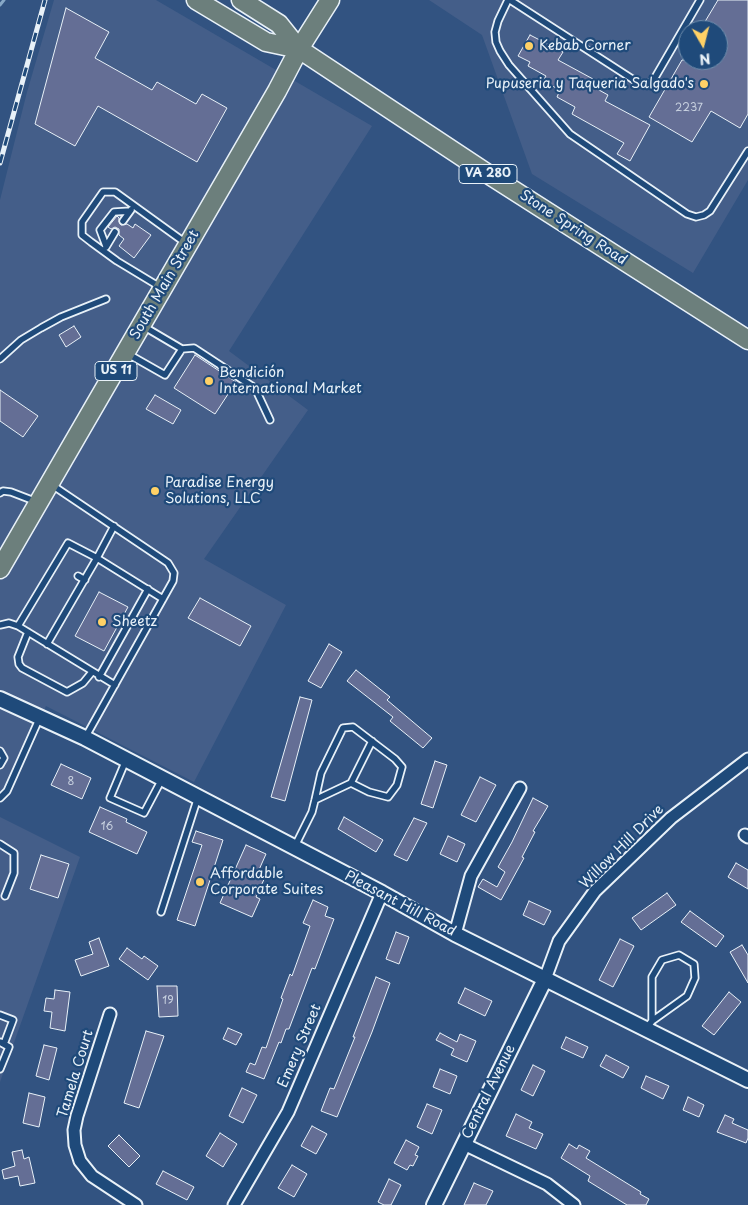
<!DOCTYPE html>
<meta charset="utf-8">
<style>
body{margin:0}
#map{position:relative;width:748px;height:1205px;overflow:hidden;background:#325381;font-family:"Playpen Sans",sans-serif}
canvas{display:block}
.north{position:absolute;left:678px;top:20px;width:50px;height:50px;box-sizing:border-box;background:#1f4a7a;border:1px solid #6f8dac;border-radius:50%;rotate:172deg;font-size:14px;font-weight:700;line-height:20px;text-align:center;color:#e8f1f8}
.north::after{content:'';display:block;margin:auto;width:18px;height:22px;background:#ffd166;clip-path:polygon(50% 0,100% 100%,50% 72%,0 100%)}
</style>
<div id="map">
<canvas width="748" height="1205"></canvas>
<div class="north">N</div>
</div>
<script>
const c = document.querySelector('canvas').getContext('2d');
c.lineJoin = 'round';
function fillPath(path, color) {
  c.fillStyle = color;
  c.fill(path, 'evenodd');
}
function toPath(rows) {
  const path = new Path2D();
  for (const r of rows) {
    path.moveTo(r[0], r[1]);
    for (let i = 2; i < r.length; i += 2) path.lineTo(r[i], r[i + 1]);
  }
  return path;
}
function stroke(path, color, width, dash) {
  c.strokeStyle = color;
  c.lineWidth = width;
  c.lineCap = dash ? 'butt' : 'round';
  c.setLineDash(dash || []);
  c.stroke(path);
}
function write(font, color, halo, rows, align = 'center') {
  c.font = font + ' "Playpen Sans",sans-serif';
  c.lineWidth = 4.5;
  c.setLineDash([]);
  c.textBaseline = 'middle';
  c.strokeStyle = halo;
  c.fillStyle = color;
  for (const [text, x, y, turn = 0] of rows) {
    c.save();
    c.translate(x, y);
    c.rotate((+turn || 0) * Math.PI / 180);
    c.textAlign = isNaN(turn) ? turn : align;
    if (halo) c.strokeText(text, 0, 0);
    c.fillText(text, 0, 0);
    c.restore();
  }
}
fillPath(toPath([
 [54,0,156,0,372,126,229,351,308,410,204,559,286,605,194,782,46,706,0,802,0,200,27,92],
 [429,0,748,0,748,180,693,273,532,174,482,35],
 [688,30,718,30,718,60,688,60],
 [0,817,80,857,0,1082]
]), '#445e89');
stroke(toPath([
 [0,5,4,0]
]), '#87a8c6', 3);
const building = toPath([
 [718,0,748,0,748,114,740,128,711,111,692,142,649,117,682,60,718,60,718,30,700,30,718,0],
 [66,8,109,32,95,58,152,90,157,82,196,104,202,94,227,108,197,162,98,106,75,146,35,124,66,8],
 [530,35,563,52,558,60,593,79,590,85,608,95,605,101,650,125,630,161,617,154,624,143,572,114,575,107,557,97,560,90,543,81,546,76,528,66,530,62,518,56,530,35],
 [117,216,119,218,119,222,121,225,127,224,133,228,135,224,151,235,134,258,119,246,124,239,119,235,119,229,115,227,111,229,108,227,117,216],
 [74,326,81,337,66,347,59,335,74,326],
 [195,355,236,382,215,414,174,388,195,355],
 [0,390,38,416,23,437,0,421,0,390],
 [155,395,181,410,173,424,146,409,155,395],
 [99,592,128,607,104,651,75,636,99,592],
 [200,598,251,626,240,646,188,618,200,598],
 [329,644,342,652,321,688,308,681,329,644],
 [356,670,390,697,387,700,432,738,423,748,390,721,393,717,347,681,356,670],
 [300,697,312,700,285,801,271,797,300,697],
 [435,761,447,765,433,808,421,804,435,761],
 [61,764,91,778,82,799,51,785,61,764],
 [480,777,496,785,476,822,461,815,480,777],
 [533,798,548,806,533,831,535,832,522,857,524,858,501,900,478,887,483,879,497,887,505,872,498,867,512,842,533,798],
 [100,807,127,819,126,822,147,832,137,854,89,832,100,807],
 [344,817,383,840,376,852,338,829,344,817],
 [414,818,427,823,407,861,394,855,414,818],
 [196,831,223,840,195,926,177,920,202,845,192,842,196,831],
 [448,836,465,844,457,862,440,854,448,836],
 [246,845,266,854,258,872,266,875,256,897,260,899,252,917,220,903,246,845],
 [41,855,69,864,58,898,30,889,41,855],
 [736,863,748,870,748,889,728,877,736,863],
 [667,893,676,905,641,930,632,918,667,893],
 [313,900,328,907,325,916,334,919,315,969,312,968,289,1029,286,1029,281,1043,279,1042,264,1079,246,1072,250,1063,255,1065,262,1047,266,1048,283,999,281,998,290,974,292,976,310,926,303,923,313,900],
 [529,901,551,911,544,925,523,915,529,901],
 [690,911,724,936,716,947,681,922,690,911],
 [396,932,409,937,399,964,386,959,396,932],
 [99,938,109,966,81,976,75,960,93,954,89,942,99,938],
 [620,939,634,946,613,987,599,980,620,939],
 [742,945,748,955,748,983,730,952,742,945],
 [127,948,142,959,144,956,158,966,148,980,119,959,127,948],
 [376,977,390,983,372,1032,337,1117,321,1111,330,1088,334,1089,355,1037,353,1037,376,977],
 [157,986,177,986,178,1016,159,1017,157,986],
 [465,988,492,1001,485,1016,458,1003,465,988],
 [55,990,70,992,65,1031,50,1028,52,1012,44,1011,46,998,54,999,55,990],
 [729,992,741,1002,714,1035,702,1026,729,992],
 [228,1028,242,1034,236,1045,223,1039,228,1028],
 [146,1031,164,1036,139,1108,124,1103,146,1031],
 [440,1033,457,1042,460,1034,476,1041,467,1062,451,1055,454,1049,436,1040,440,1033],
 [566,1037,588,1047,583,1058,561,1048,566,1037],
 [44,1045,57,1048,49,1080,36,1076,44,1045],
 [606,1055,629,1067,623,1078,600,1066,606,1055],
 [533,1065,545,1071,533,1096,521,1090,533,1065],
 [440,1069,457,1076,450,1094,433,1087,440,1069],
 [646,1076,669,1086,663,1099,641,1088,646,1076],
 [242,1088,257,1095,243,1123,229,1116,242,1088],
 [29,1093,45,1097,39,1127,23,1123,29,1093],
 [688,1097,704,1105,699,1117,683,1110,688,1097],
 [427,1104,442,1110,432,1134,417,1127,427,1104],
 [516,1114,532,1122,529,1128,543,1134,536,1149,506,1136,516,1114],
 [725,1115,734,1119,732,1123,748,1130,748,1138,746,1143,717,1132,725,1115],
 [312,1126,327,1134,316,1154,301,1146,312,1126],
 [220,1133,237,1144,223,1167,206,1156,220,1133],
 [119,1135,140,1156,129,1167,108,1146,119,1135],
 [406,1140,419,1147,415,1155,418,1156,413,1166,410,1165,407,1170,394,1163,406,1140],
 [569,1144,577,1149,579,1145,590,1151,586,1158,641,1192,640,1194,649,1199,646,1205,627,1205,588,1181,590,1176,561,1158,569,1144],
 [22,1150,24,1159,29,1157,35,1183,20,1186,18,1176,4,1179,2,1170,15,1166,12,1152,22,1150],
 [292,1165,307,1174,294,1197,278,1188,292,1165],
 [163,1171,194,1187,187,1200,156,1184,163,1171],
 [389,1179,401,1185,391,1205,384,1205,378,1202,389,1179],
 [474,1183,493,1191,486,1205,464,1205,474,1183]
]);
fillPath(building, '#646e95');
stroke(building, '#e8f1f8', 1);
const service = toPath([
 [508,0,498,21,495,32,496,42,500,51,509,65,570,134,687,214,696,217,704,215,710,211,748,151],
 [510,0,637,82,646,85,653,81,700,0],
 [123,221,131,210],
 [106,246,100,230,114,212,130,211],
 [106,247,115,232],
 [160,287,117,261,91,242,82,235,82,222,103,192,115,192,187,244],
 [182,349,194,348,255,388,270,420],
 [128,354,165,375,182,349,143,326],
 [0,359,21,340,41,328,61,317,106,299],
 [52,485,168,563,174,573,173,581,85,738],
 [0,493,3,491,11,492,37,502],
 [78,576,85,580],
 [0,625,9,623,18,626,115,685],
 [18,626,68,543,97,558,163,599],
 [28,632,18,657,19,664,22,668,67,692,83,683,92,672],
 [47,644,97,558,114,526],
 [99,677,148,589],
 [0,751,4,758,0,765],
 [126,760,110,798,144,813,162,779],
 [351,783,372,741],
 [0,798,7,791,40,717],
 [0,844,14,853,14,873,5,896],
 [294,848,312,812,315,800,321,773,343,728,353,727,395,759,402,767,397,785,388,797,369,792,351,783,315,800],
 [161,912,198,797],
 [0,1015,13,1020,4,1044],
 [646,1029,652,1021,687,996,695,978,694,964,679,955,662,960,652,977,652,1021],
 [0,1042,9,1047,0,1069]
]);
const minor = toPath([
 [745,835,748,837],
 [455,934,471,876,520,788],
 [545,979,559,941,595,891,671,818,748,759],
 [110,1014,77,1116,74,1130,75,1145,80,1161,92,1176,136,1205],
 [464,1144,547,1184,574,1205],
 [234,1205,288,1112,382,893]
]);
const tertiary = toPath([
 [0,699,85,738,382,893,455,934,748,1080],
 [434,1205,545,979]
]);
const primary = toPath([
 [196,0,266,42,299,49],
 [241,0,279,24,299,49,488,174,748,340],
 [0,569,277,91,299,49,330,0]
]);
stroke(service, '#e8f1f8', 9);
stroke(minor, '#e8f1f8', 15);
stroke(tertiary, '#e8f1f8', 18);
stroke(primary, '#e8f1f8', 21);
stroke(service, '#1f4a7a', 5.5);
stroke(minor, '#1f4a7a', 11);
stroke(tertiary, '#1f4a7a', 14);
stroke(primary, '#6c7f7c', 18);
const rail = toPath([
 [0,163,45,0]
]);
stroke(rail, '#e8f1f8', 5);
stroke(rail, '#1f4a7a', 3, [9]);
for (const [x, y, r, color] of [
 [529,46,5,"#ffd166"],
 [704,84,5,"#ffd166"],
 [209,381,5,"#ffd166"],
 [155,491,5,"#ffd166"],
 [102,622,5,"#ffd166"],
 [200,882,5,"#ffd166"]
]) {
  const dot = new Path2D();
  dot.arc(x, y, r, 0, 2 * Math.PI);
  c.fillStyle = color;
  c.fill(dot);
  stroke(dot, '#1f4a7a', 2);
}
write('11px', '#c7d0df', null, [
 ["2237",689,108],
 ["8",71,782],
 ["16",107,827],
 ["19",168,1001]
]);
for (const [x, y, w] of [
 [488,174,58],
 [116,371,42]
]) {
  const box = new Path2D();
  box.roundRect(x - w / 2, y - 9.5, w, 19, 4);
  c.fillStyle = '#1f4a7a';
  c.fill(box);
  stroke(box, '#e8f1f8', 1);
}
write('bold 12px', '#e8f1f8', null, [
 ["VA 280",488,174],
 ["US 11",116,371]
]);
write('14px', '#e8f1f8', '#1f4a7a', [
 ["Kebab Corner",539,46],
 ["Pupuseria y Taqueria Salgado's",694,84,"right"],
 ["Bendición",219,373],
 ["International Market",219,389],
 ["Paradise Energy",165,483],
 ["Solutions, LLC",165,499],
 ["Sheetz",112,622],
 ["Affordable",210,874],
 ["Corporate Suites",210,890]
], 'left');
write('14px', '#e8f1f8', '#1f4a7a', [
 ["Stone Spring Road",573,228,33],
 ["South Main Street",165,285,-60],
 ["Willow Hill Drive",622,847,-45],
 ["Pleasant Hill Road",400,904,28],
 ["Emery Street",300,1046,-67],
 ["Tamela Court",76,1074,-73],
 ["Central Avenue",489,1092,-64]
]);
</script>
